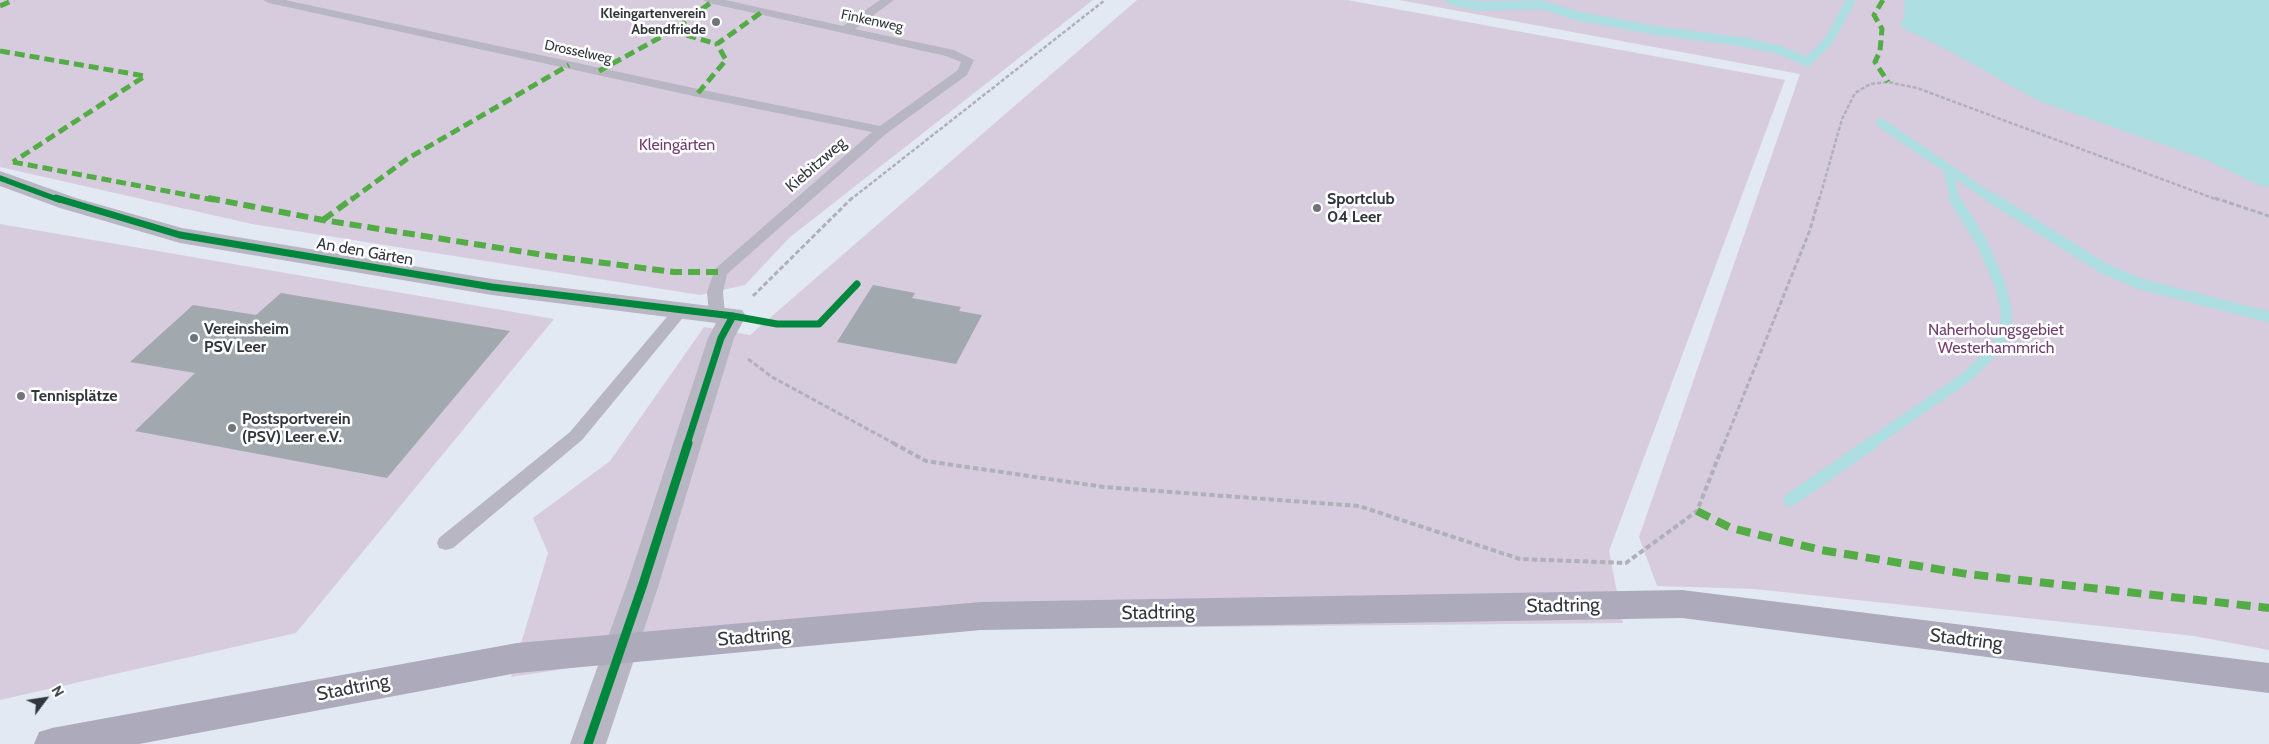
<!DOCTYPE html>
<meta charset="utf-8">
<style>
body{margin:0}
#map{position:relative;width:2269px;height:744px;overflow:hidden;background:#e3e9f3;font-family:Cabin,sans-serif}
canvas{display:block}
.north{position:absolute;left:20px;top:674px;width:50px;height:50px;-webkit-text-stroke:4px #fff;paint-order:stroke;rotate:59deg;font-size:14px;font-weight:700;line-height:20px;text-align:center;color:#32373e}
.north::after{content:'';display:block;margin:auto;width:18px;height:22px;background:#32373e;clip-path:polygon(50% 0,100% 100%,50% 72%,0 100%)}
</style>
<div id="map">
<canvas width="2269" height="744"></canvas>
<div class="north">N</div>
</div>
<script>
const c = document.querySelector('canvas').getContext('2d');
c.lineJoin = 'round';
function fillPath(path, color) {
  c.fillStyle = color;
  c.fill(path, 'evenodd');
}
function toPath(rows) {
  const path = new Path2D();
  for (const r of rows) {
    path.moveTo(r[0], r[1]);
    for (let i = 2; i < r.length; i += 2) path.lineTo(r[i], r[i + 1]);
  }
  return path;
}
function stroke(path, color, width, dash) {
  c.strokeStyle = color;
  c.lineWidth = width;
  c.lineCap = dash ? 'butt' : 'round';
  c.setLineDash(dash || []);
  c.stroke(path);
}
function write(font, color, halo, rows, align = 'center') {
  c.font = font + ' Cabin,sans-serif';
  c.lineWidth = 5;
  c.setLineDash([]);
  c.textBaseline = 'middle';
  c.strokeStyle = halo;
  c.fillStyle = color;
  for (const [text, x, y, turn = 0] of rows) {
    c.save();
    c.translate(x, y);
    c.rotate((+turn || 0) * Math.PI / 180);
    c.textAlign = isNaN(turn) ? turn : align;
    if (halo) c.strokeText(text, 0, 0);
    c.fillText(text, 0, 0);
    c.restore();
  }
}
fillPath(toPath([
 [0,0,1093,0,789,238,745,285,700,295,252,224,0,167],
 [1137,0,1347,0,1785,80,1609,551,1623,623,983,629,577,667,511,677,548,553,533,518,610,461,704,327,750,335],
 [1399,0,2269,0,2269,650,2194,636,1754,589,1657,586,1639,537,1800,74],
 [0,224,554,319,296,633,0,700]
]), '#d7ccdd');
fillPath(toPath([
 [1904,0,2269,0,2269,186,2263,187,2207,160,2039,101,1944,48,1905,29,1900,25,1905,15]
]), '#acdee2');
stroke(toPath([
 [1450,0,1476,6,1543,5,1577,16,1653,30,1743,42,1780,50,1807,62,1828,42,1851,0],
 [1881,123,1994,200],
 [1948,170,1955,200]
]), '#acdee2', 9);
stroke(toPath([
 [1992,198,2103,268,2140,284,2269,317],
 [1870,444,1968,376,1996,348,2006,331,2006,309,2000,285,1982,243,1954,198]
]), '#acdee2', 11);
stroke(toPath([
 [1790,500,1872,443]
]), '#acdee2', 13);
fillPath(toPath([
 [873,285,915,293,912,298,961,307,959,311,982,315,956,364,837,342],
 [281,293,510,331,387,478,135,431,195,373,130,362,193,305,256,315]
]), '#a1a8ae');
stroke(toPath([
 [850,200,1105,0],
 [1819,200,1842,119,1855,93,1870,84,1888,82,1917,88,2218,200]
]), '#b0b0ba', 2.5, [4, 2]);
stroke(toPath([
 [2215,198,2269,216],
 [753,296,852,198],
 [748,359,772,377,895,444],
 [1724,444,1810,230,1819,198]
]), '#b0b0ba', 3, [5, 2.5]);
stroke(toPath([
 [893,443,926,461,1104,487,1359,506,1520,559,1626,563,1697,511,1724,443]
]), '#b0b0ba', 4, [5.5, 3]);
fillPath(toPath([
 [263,0,285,0,698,89,880,126,958,70,961,62,946,56,709,3,703,0,725,0,843,26,880,0,894,0,855,29,954,50,974,60,967,75,887,133,727,274,723,292,725,314,722,318,717,319,712,318,709,314,707,292,715,269,872,132,698,97,269,3,263,0],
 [681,305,686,306,689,310,686,314,582,440,453,548,446,550,439,548,437,543,439,538,570,432,676,306,681,305]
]), '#b8b6c3');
fillPath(toPath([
 [0,171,76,198,182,228,492,279,742,310,746,316,734,338,659,584,606,744,570,744,627,584,708,338,716,323,492,295,180,243,60,208,0,186,0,171]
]), '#b8b6c3');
fillPath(toPath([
 [1682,590,2269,663,2269,693,1682,618,981,630,517,673,139,744,34,744,39,732,52,728,517,643,981,602,1682,590]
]), '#acaabb');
stroke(toPath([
 [1883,0,1874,15,1882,29,1880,51,1875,62,1888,82],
 [0,6,14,0],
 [672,31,717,44],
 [0,51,145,76,13,162],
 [599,71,672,31,713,1],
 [698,93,726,60,717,44,762,12],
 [13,162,214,200],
 [351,200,407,159,569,65]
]), '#54ac46', 5, [10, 5]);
stroke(toPath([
 [208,198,323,220,550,256,674,272,720,272],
 [323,220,353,198]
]), '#54ac46', 6, [12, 6]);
stroke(toPath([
 [1697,511,1731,528,1821,550,1967,574,2269,608]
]), '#54ac46', 8, [14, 8]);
stroke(toPath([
 [0,178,59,200]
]), '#00873e', 5.5);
stroke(toPath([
 [56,198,180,235,492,287,733,316,777,324,819,324,857,284],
 [687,444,721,338,733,316]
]), '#00873e', 7);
stroke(toPath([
 [588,744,643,584,688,443]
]), '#00873e', 9);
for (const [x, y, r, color] of [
 [716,22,5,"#70757d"],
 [1317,208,5,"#70757d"],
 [194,338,5,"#70757d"],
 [21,396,5,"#70757d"],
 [232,428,5,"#70757d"]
]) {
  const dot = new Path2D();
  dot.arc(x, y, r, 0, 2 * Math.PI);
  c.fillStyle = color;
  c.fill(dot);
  stroke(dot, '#fff', 2);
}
write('bold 14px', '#32373e', '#fff', [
 ["Kleingartenverein",706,14],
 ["Abendfriede",706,30]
], 'right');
write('14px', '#32373e', '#fff', [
 ["Finkenweg",872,21,12],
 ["Drosselweg",578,52,12]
]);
write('16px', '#723f70', '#fff', [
 ["Kleingärten",677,145],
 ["Naherholungsgebiet",1996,330],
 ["Westerhammrich",1996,348]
]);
write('16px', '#32373e', '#fff', [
 ["Kiebitzweg",816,165,-41],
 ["An den Gärten",365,252,10]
]);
write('bold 16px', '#32373e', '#fff', [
 ["Sportclub",1327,199],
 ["04 Leer",1327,217],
 ["Vereinsheim",204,329],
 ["PSV Leer",204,347],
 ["Tennisplätze",31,396],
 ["Postsportverein",242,419],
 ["(PSV) Leer e.V.",242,437]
], 'left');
write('19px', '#32373e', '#fff', [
 ["Stadtring",1563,606,-1],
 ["Stadtring",1158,613,-1],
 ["Stadtring",754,637,-5],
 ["Stadtring",1966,640,7],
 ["Stadtring",353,688,-11]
]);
</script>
